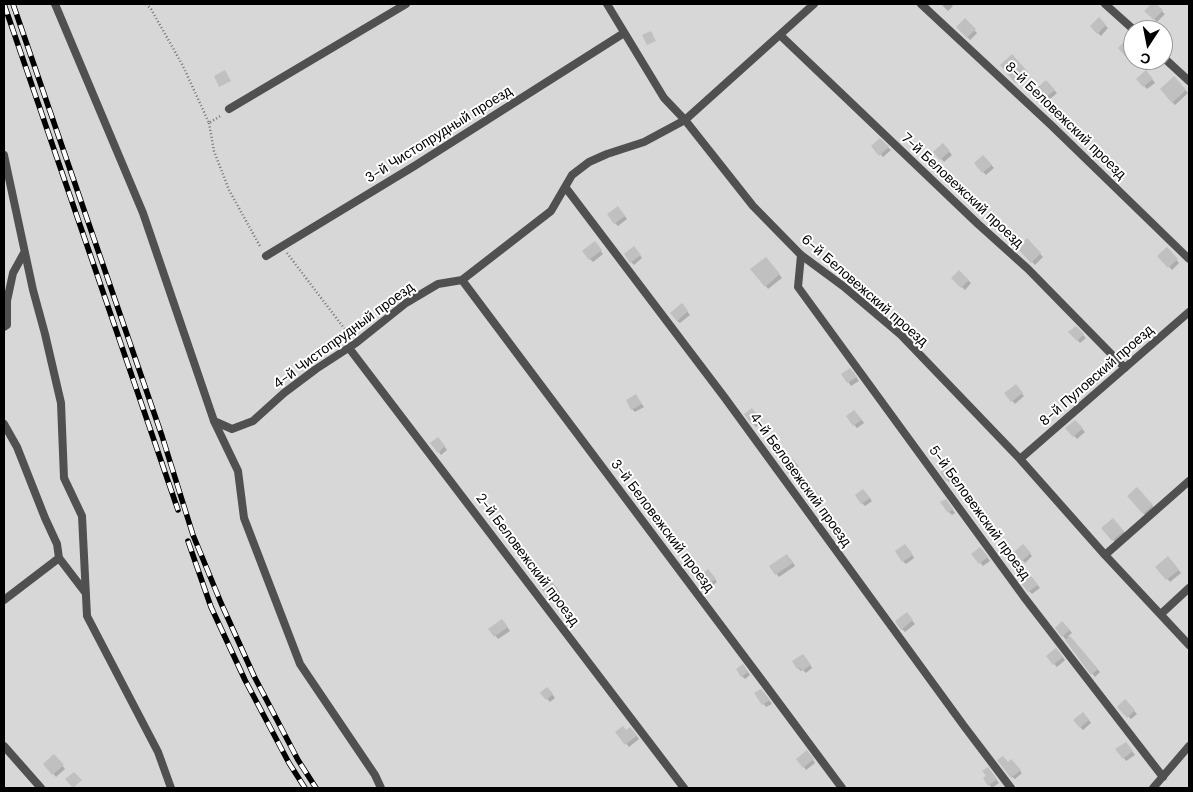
<!DOCTYPE html>
<meta charset="utf-8">
<style>
body{margin:0}
#map{position:relative;width:1193px;height:792px;overflow:hidden;background:#fff;font-family:"DM Sans",sans-serif}
canvas{display:block}
.frame{position:absolute;inset:0;border:5px solid #000;pointer-events:none}
.north{position:absolute;left:1123px;top:20px;width:50px;height:50px;box-sizing:border-box;background:#fff;border:1px solid #999;border-radius:50%;rotate:191deg;font-size:14px;font-weight:700;line-height:20px;text-align:center;color:#000}
.north::after{content:'';display:block;margin:auto;width:18px;height:22px;background:#000;clip-path:polygon(50% 0,100% 100%,50% 72%,0 100%)}
</style>
<div id="map">
<canvas width="1193" height="792"></canvas>
<div class="frame"></div>
<div class="north">С</div>
</div>
<script>
const c = document.querySelector('canvas').getContext('2d');
c.lineJoin = 'round';
function fillPath(path, color) {
  c.fillStyle = color;
  c.fill(path, 'evenodd');
}
function toPath(rows) {
  const path = new Path2D();
  for (const r of rows) {
    path.moveTo(r[0], r[1]);
    for (let i = 2; i < r.length; i += 2) path.lineTo(r[i], r[i + 1]);
  }
  return path;
}
function stroke(path, color, width, dash) {
  c.strokeStyle = color;
  c.lineWidth = width;
  c.lineCap = dash ? 'butt' : 'round';
  c.setLineDash(dash || []);
  c.stroke(path);
}
function write(font, color, halo, rows, align = 'center') {
  c.font = font + ' "DM Sans",sans-serif';
  c.lineWidth = 4;
  c.setLineDash([]);
  c.textBaseline = 'middle';
  c.strokeStyle = halo;
  c.fillStyle = color;
  for (const [text, x, y, turn = 0] of rows) {
    c.save();
    c.translate(x, y);
    c.rotate((+turn || 0) * Math.PI / 180);
    c.textAlign = isNaN(turn) ? turn : align;
    if (halo) c.strokeText(text, 0, 0);
    c.fillText(text, 0, 0);
    c.restore();
  }
}
fillPath(toPath([
 [4,4,1189,4,1189,788,4,788],
 [1133,30,1163,30,1163,60,1133,60]
]), '#d7d7d7');
fillPath(toPath([
 [941,4,951,4,953,6,948,11],
 [1153,4,1154,4,1165,14,1157,22,1146,11],
 [1099,19,1108,28,1101,36,1091,26],
 [965,20,977,33,970,40,958,27],
 [1126,42,1133,49,1133,54,1129,58,1119,48],
 [1012,56,1029,75,1019,84,1002,65],
 [1149,75,1155,83,1147,89,1138,79],
 [1174,78,1188,93,1175,105,1161,89],
 [1046,82,1057,93,1049,100,1039,88],
 [880,140,891,150,883,157,873,146],
 [946,148,952,155,944,162,935,152],
 [983,156,994,168,986,175,975,163],
 [621,211,627,219,618,226,615,223],
 [1027,240,1043,257,1035,265,1019,248],
 [597,246,603,254,593,262,590,259],
 [1167,249,1179,263,1172,270,1159,256],
 [637,251,642,258,634,265,631,262],
 [768,261,782,278,768,289,766,286],
 [959,271,971,283,965,290,953,278],
 [682,305,690,315,680,323,677,321],
 [1075,327,1086,338,1080,343,1070,332],
 [853,372,859,381,851,386,843,374],
 [1018,389,1024,396,1015,404,1006,393],
 [636,396,644,407,635,412,632,409],
 [755,412,762,422,756,427,745,414],
 [857,414,864,423,857,428,847,417],
 [1075,421,1085,432,1077,439,1067,428],
 [440,441,447,450,441,455,439,452],
 [795,463,800,470,792,476,784,466],
 [950,471,956,478,950,483,947,480],
 [1140,491,1155,509,1146,516,1129,496],
 [816,492,824,502,816,508,805,495],
 [866,493,872,501,865,506,862,503],
 [948,503,955,513,952,515,949,512],
 [1113,520,1126,534,1116,543,1103,528],
 [1023,546,1032,556,1025,563,1016,552],
 [908,548,914,558,906,564,903,561],
 [983,551,990,561,983,566,973,554],
 [790,558,795,566,779,577,771,567],
 [1171,560,1181,573,1170,582,1157,567],
 [711,573,717,582,708,589,698,577],
 [1031,577,1040,588,1032,594,1029,591],
 [549,584,554,585,560,593,552,600,540,585],
 [909,617,915,624,905,632,902,629],
 [505,624,510,631,498,639,490,629],
 [1065,625,1072,633,1068,636,1100,672,1095,677,1063,636],
 [1059,652,1065,660,1057,667,1047,656],
 [806,658,812,668,806,673,803,670,801,671,798,668],
 [745,668,750,675,745,679,742,676],
 [550,691,555,698,550,702,542,693],
 [764,693,772,704,766,707,756,694],
 [1125,701,1137,714,1131,719,1119,707],
 [1086,716,1091,723,1083,730,1080,727],
 [627,731,633,731,639,739,629,747,617,732],
 [1128,746,1135,755,1126,761,1124,758],
 [809,754,815,763,806,770,804,767],
 [54,756,65,769,56,777,45,764],
 [1011,761,1022,773,1015,779,1012,777,1008,764],
 [990,771,999,783,992,788,984,778,987,776]
]), '#0003');
fillPath(toPath([
 [1151,4,1156,4,1163,10,1154,20,1144,11],
 [1099,17,1106,25,1097,34,1090,26],
 [965,18,976,29,967,38,956,27],
 [651,31,656,41,647,45,642,35],
 [1126,40,1133,48,1125,56,1118,48],
 [1012,54,1028,72,1015,83,1000,65],
 [225,70,231,81,219,87,214,76],
 [1146,70,1153,79,1143,87,1136,79],
 [1174,76,1186,90,1172,103,1160,89],
 [1046,80,1055,90,1045,98,1037,88],
 [880,138,889,147,879,156,871,146],
 [943,143,950,151,940,160,933,152],
 [983,155,992,165,982,173,974,163],
 [618,206,625,216,614,224,607,214],
 [1027,238,1041,253,1031,263,1017,248],
 [595,241,602,250,589,260,582,251],
 [634,246,641,255,630,263,624,254],
 [1167,247,1178,259,1168,268,1157,256],
 [766,257,780,274,765,287,750,269],
 [959,270,969,280,961,288,951,278],
 [682,303,688,311,677,321,670,313],
 [1076,326,1084,334,1077,341,1068,332],
 [850,368,857,377,847,383,841,374],
 [1016,384,1023,393,1011,402,1004,393],
 [636,394,642,404,631,410,626,400],
 [752,408,760,419,752,425,744,414],
 [854,410,862,420,853,426,846,416],
 [1075,420,1083,428,1073,437,1065,428],
 [438,437,445,446,438,453,430,443],
 [792,458,799,466,788,474,782,466],
 [948,466,954,475,946,481,940,472],
 [1137,487,1153,505,1143,514,1127,496],
 [813,488,822,499,813,506,804,495],
 [863,489,870,498,861,504,855,495],
 [946,499,953,509,948,513,940,502],
 [1113,518,1124,531,1112,541,1101,528],
 [905,544,913,555,902,562,895,551],
 [1023,544,1031,553,1022,561,1014,552],
 [980,547,988,557,979,564,971,554],
 [787,554,793,563,775,575,769,566],
 [1168,556,1179,570,1166,580,1155,567],
 [708,569,716,579,704,587,697,577],
 [1028,572,1038,585,1028,592,1019,580],
 [545,579,549,583,551,581,559,590,548,598,538,584],
 [907,612,913,620,901,630,895,621],
 [502,619,508,627,494,637,488,629],
 [1062,621,1070,630,1062,637,1055,628],
 [1070,636,1098,669,1091,675,1065,640],
 [1056,648,1063,657,1053,665,1046,656],
 [803,654,811,665,802,671,800,668,797,669,792,661],
 [743,664,748,672,741,677,736,669],
 [547,687,553,694,546,700,540,693],
 [761,689,770,700,762,705,754,693],
 [1125,699,1135,710,1127,718,1117,707],
 [1083,712,1089,720,1080,728,1073,720],
 [623,726,626,730,630,727,637,736,625,745,615,732],
 [1126,742,1133,751,1123,759,1115,749],
 [807,750,814,759,803,768,796,759],
 [54,754,64,765,52,775,43,764],
 [1003,756,1008,762,1011,759,1021,770,1011,778,997,760],
 [988,767,997,779,988,786,983,778,986,776,982,771],
 [74,772,82,780,73,788,65,779]
]), '#c0c0c0');
stroke(toPath([
 [146,4,151,9,183,66,209,123,222,115],
 [209,123,214,151,229,190,261,248],
 [287,253,350,336]
]), '#727272', 2.5, [1, 2.5]);
stroke(toPath([
 [55,4,143,213,214,421,238,471,244,518,300,664,375,775,381,788],
 [607,4,664,98,685,120,753,206,801,255,843,286,901,335,1020,459,1105,555,1189,645],
 [921,4,1051,125,1189,259],
 [1105,4,1134,30],
 [780,35,978,224,1028,269,1125,368],
 [1163,57,1189,81],
 [229,109,406,4],
 [4,155,33,290,45,334,61,403,64,478,82,516,87,616,158,752,171,788],
 [566,188,725,398,964,726,1011,788],
 [801,255,798,287,1024,597,1163,777],
 [266,256,416,165,624,33],
 [462,280,761,679,842,788],
 [4,327,7,325,7,301,13,273,24,253],
 [349,348,684,788],
 [214,421,232,429,253,421,284,393,316,369,356,343,406,303,438,284,462,280,551,211,572,175,589,162,607,154,644,142,685,120,814,4],
 [4,424,17,447,45,518,57,544,59,558],
 [1020,459,1189,312],
 [1105,555,1189,481],
 [4,600,59,558,85,592],
 [1161,614,1189,588],
 [4,746,41,788],
 [1153,788,1189,746]
]), '#505050', 8);
const rail = toPath([
 [4,4,178,510],
 [13,4,162,436,193,535,221,603,254,676,298,760,316,788],
 [188,541,211,607,245,680,289,763,305,788]
]);
stroke(rail, '#000', 5.5);
stroke(rail, '#fff', 4, [11]);
write('14px', '#000', '#fff', [
 ["8-й Беловежский проезд",1065,121,44],
 ["3-й Чистопрудный проезд",439,135,-32],
 ["7-й Беловежский проезд",962,191,43],
 ["6-й Беловежский проезд",864,291,41],
 ["4-й Чистопрудный проезд",344,336,-36],
 ["8-й Пуловский проезд",1097,376,-41],
 ["4-й Беловежский проезд",800,480,54],
 ["5-й Беловежский проезд",979,513,54],
 ["3-й Беловежский проезд",662,526,53],
 ["2-й Беловежский проезд",527,560,53]
]);
</script>
